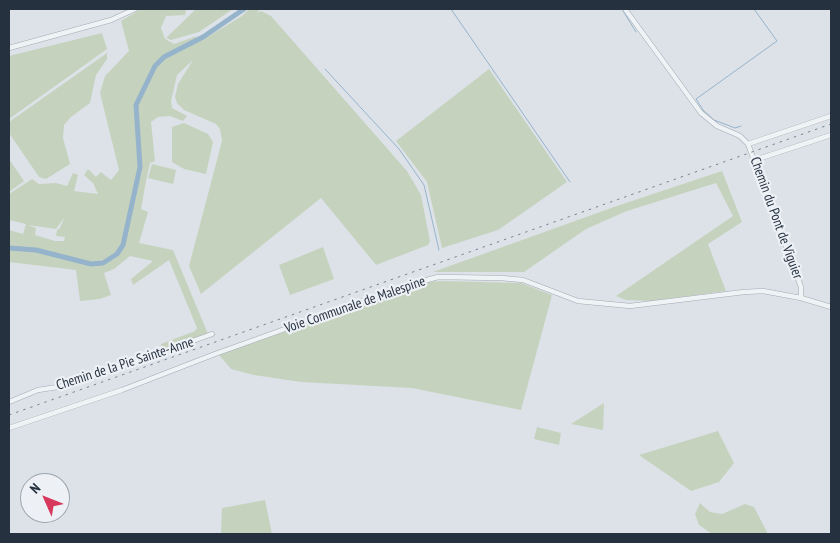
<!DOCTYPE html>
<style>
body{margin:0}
#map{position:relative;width:840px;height:543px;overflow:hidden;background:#dde2e8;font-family:"PT Sans Narrow",sans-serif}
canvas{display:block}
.frame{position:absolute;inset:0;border:10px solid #263140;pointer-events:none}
.north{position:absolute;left:20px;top:473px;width:50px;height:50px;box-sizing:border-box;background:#edf1f6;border:1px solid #9da4ad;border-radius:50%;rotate:314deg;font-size:14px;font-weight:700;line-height:20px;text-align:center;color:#263140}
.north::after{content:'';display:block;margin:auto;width:18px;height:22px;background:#d7395d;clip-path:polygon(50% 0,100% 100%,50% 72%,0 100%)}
</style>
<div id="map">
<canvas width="840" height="543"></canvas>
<div class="frame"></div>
<div class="north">N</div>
</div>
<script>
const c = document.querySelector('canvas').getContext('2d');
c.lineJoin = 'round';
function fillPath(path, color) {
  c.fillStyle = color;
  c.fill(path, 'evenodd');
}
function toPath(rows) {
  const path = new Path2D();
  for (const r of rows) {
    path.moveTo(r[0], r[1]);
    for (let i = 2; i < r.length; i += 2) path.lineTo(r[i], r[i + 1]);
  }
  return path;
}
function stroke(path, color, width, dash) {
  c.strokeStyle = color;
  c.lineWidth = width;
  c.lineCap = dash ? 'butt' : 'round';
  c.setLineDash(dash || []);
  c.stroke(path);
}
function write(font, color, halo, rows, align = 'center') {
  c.font = font + ' "PT Sans Narrow",sans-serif';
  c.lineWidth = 4.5;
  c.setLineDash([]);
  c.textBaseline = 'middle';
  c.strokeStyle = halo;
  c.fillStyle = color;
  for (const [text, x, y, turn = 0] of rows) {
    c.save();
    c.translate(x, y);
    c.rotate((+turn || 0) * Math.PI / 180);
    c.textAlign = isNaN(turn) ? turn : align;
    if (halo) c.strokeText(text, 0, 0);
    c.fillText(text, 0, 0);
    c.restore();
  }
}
fillPath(toPath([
 [141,9,186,9,185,15,166,16,161,28,165,39,174,44,194,37,209,36,242,16,249,9,260,9,257,13,261,11,271,16,407,171,421,195,430,241,428,245,376,265,321,198,201,294,189,266,222,141,220,129,216,124,184,110,177,103,175,97,178,84,193,60,177,75,171,101,172,108,187,116,183,121,170,116,158,117,151,122,155,161,150,163,146,181,141,209,148,212,139,243,173,250,208,334,163,350,161,344,195,331,197,328,169,260,133,285,131,279,153,261,130,256,114,269,104,273,111,295,100,299,80,301,76,270,9,262,9,230,23,234,26,224,9,220,9,194,32,179,39,184,56,183,67,186,73,173,78,175,74,191,98,194,93,183,84,175,88,169,96,177,101,172,111,180,119,170,100,93,105,76,129,51,121,21],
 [64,218,60,228,57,230,56,236,65,237,64,241,55,241,35,235,36,228,28,225,56,229],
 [196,9,233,9,199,32,171,40,166,38],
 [102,33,107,49,9,119,9,56],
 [107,53,107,59,96,75,90,103,71,117,64,125,63,138,70,164,46,179,39,177,9,133,9,122],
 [489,69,567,182,498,230,442,248,427,182,396,141],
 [184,123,208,134,213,142,206,174,184,169,172,162,172,127],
 [9,159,24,181,9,192],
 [152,164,176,170,173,184,148,178],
 [722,171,742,222,708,244,726,291,651,301,626,300,616,296,733,216,716,183,627,211,586,229,524,272,433,272,614,207],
 [323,247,334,279,290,295,279,265],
 [441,281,521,283,552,295,521,410,412,388,301,382,254,375,231,369,219,355,383,297,429,282],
 [604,403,603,430,571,424],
 [537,427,561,433,559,445,534,439],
 [718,431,734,463,719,482,691,491,639,455],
 [265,500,272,534,221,534,222,508],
 [700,503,710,512,722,514,745,504,754,507,768,534,712,534,699,525,695,514]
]), '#c5d3be');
stroke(toPath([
 [451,9,570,182],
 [622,9,636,32],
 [325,69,399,149,424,185,439,250],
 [741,126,735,128,714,120,703,110,696,99,777,41,754,9]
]), '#95b3cb', 1);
stroke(toPath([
 [9,248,36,250,91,264,103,263,117,254,123,245,140,167,136,105,155,66,164,57,203,37,244,9]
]), '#95b3cb', 5);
const street = toPath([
 [625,9,701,113,717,126,740,136,748,144,801,287,801,298],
 [9,48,111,20,135,9],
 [748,144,831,116],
 [755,160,831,135],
 [9,402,38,390,71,385,212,334],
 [9,428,122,390,215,354,405,286,438,277,501,278,523,280,578,301,630,306,744,292,763,291,801,298,831,307]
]);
stroke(street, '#a2a9b2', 5.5);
stroke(street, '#f0f3f6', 4.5);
stroke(toPath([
 [9,415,831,124]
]), '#768393', 1, [2.5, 5]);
write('14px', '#263140', '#edf1f6', [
 ["Chemin du Pont de Viguier",776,218,70],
 ["Voie Communale de Malespine",355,305,-19],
 ["Chemin de la Pie Sainte-Anne",125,364,-18]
]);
</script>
